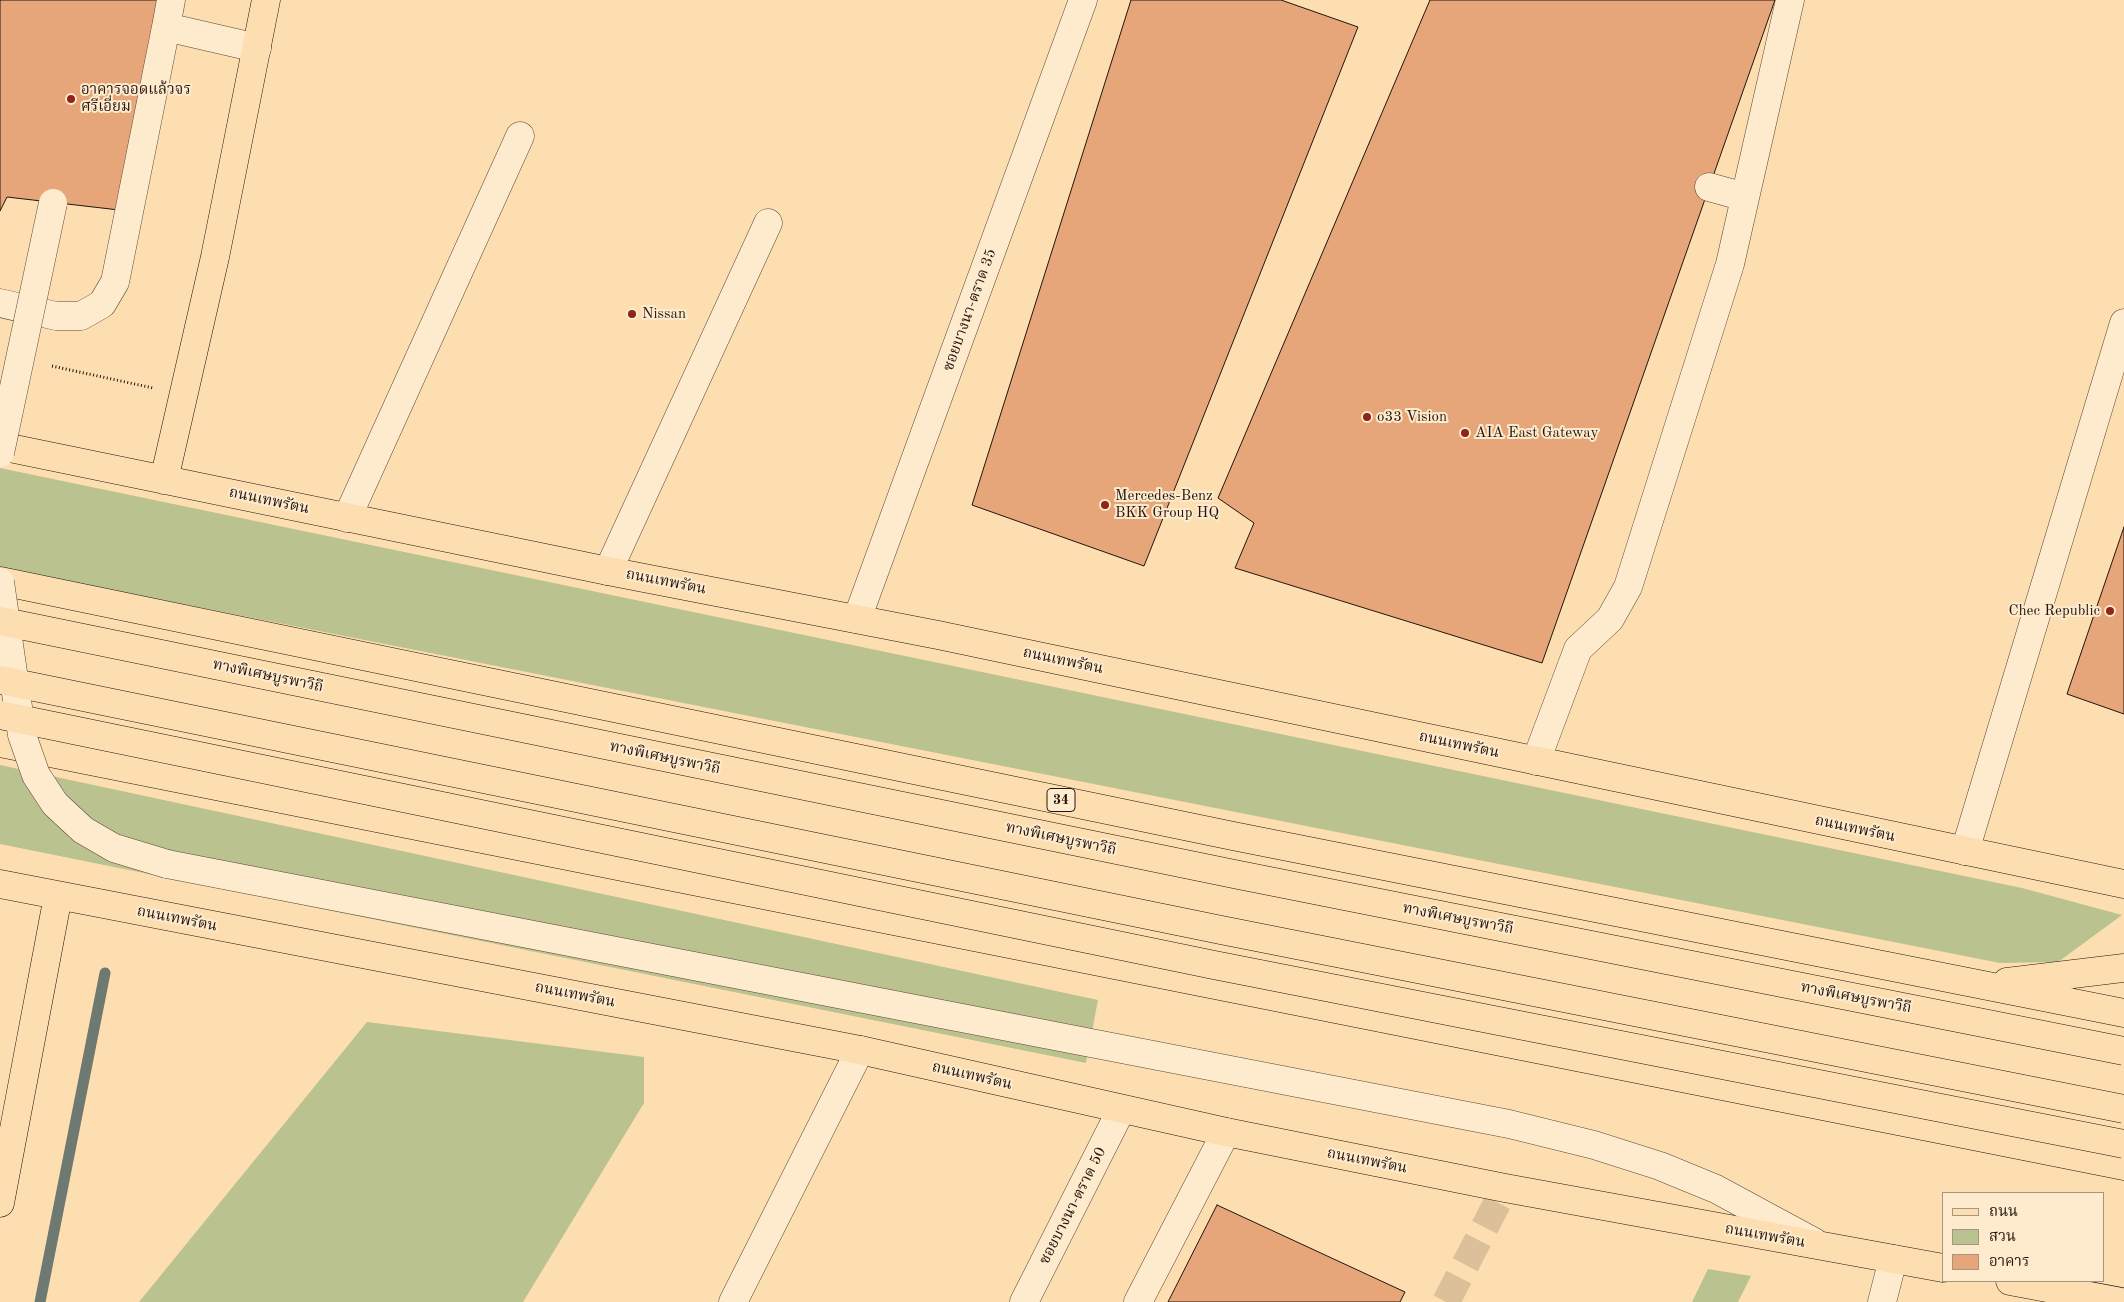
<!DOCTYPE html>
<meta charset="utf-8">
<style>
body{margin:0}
#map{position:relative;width:2124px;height:1302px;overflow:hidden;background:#fddeb1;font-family:"Old Standard TT","Noto Serif Thai",serif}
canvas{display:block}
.legend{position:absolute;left:1942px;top:1192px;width:162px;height:90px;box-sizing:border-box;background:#feeacc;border:1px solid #a69580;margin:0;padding:6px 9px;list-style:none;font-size:15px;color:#22150e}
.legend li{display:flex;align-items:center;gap:10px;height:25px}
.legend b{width:25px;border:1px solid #a69580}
</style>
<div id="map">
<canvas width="2124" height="1302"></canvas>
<ul class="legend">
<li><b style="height:6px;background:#fddeb1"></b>ถนน</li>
<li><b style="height:14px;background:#bac290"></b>สวน</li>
<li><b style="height:14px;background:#e7a67a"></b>อาคาร</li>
</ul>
</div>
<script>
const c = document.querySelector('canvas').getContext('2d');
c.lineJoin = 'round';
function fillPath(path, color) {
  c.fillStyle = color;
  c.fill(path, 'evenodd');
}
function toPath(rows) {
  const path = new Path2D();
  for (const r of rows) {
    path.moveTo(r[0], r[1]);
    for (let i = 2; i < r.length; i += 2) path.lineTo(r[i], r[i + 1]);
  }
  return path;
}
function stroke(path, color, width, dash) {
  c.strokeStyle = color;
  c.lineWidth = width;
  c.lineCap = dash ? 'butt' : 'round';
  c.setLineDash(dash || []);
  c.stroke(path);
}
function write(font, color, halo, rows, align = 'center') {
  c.font = font + ' "Old Standard TT","Noto Serif Thai",serif';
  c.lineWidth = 4;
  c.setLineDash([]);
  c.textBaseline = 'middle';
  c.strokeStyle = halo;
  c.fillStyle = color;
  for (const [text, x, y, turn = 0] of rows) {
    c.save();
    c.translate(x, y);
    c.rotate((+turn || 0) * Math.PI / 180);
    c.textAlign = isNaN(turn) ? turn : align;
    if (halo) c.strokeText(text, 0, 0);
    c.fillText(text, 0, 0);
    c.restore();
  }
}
fillPath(toPath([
 [0,468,2022,888,2122,915,2058,962,2000,963,0,568],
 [0,765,1098,1000,1086,1063,0,844],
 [367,1022,644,1057,644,1103,523,1302,139,1302],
 [1708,1269,1751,1276,1738,1302,1692,1302]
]), '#bac290');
stroke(toPath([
 [40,1302,105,973]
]), '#6e7971', 11);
const building = toPath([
 [0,0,162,0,119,210,7,197,0,211,0,0],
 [1131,0,1281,0,1358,27,1144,566,972,505,1131,0],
 [1430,0,1775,0,1542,663,1235,568,1254,523,1218,498,1430,0],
 [2124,527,2124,714,2067,694,2124,527],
 [1217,1205,1405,1292,1400,1302,1168,1302,1217,1205]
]);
fillPath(building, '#e7a67a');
stroke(building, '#22150e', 1);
stroke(toPath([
 [1446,1302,1505,1188]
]), '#dcc099', 28, [28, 14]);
const minor = toPath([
 [166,27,171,0],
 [1709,187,1745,197],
 [0,303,56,316,81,316,102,304,115,282,166,27,257,48],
 [347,518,520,136],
 [608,571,768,223],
 [857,619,1083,0],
 [1536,761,1578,649,1610,619,1628,587,1730,264,1790,0],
 [1965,851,2124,323],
 [167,864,1509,1124,1594,1145,1660,1166,1716,1189,1814,1242],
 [733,1302,860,1050],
 [1024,1302,1121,1110],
 [1138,1302,1226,1132],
 [1882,1302,1893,1259]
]);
const major = toPath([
 [0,446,608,571,938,635,2124,884],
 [164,480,215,257,266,0],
 [0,884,860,1050,1226,1132,1505,1188,1943,1268],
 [0,1203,58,896],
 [2010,1281,2122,1302]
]);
const highway = toPath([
 [0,581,1233,836,2124,1013],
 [0,743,2124,1166],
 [2007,982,2124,968]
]);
stroke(minor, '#594737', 29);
stroke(major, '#22150e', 29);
stroke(highway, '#22150e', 29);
stroke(toPath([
 [52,366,153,388]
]), '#22150e', 3, [1, 2.5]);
stroke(minor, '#feeacc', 28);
stroke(major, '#fddeb1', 28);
stroke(highway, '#fddeb1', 28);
const minorBridge = toPath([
 [0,453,53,203],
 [0,582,22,735,36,775,55,804,83,830,114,848,167,864]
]);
const highwayBridge = toPath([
 [0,621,1234,874,2124,1051],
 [0,680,1221,930,2124,1109],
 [0,715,1214,965,2124,1144]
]);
stroke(minorBridge, '#594737', 29, []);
stroke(highwayBridge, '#22150e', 29, []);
stroke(minorBridge, '#feeacc', 28);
stroke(highwayBridge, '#fddeb1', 28);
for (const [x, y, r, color] of [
 [71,99,5,"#8f2418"],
 [632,314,5,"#8f2418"],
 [1367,417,5,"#8f2418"],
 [1465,433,5,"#8f2418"],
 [1105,505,5,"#8f2418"],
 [2110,611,5,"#8f2418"]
]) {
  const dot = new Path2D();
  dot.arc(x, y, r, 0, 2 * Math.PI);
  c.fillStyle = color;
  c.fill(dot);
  stroke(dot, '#feeacc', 2);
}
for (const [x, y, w] of [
 [1061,800,28]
]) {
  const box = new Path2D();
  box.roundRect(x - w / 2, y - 11.5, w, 23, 4);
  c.fillStyle = '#feeacc';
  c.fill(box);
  stroke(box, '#22150e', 1);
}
write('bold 14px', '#22150e', null, [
 ["34",1061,800]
]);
write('15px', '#22150e', '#feeacc', [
 ["อาคารจอดแล้วจร",81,90],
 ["ศรีเอี่ยม",81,107],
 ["Nissan",642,314],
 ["o33 Vision",1377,417],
 ["AIA East Gateway",1475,433],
 ["Mercedes-Benz",1115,496],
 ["BKK Group HQ",1115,513],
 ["Chec Republic",2100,611,"right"]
], 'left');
write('15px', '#22150e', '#feeacc', [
 ["ซอยบางนา-ตราด 35",970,310,-70],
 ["ถนนเทพรัตน",269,501,12],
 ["ถนนเทพรัตน",666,582,11],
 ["ถนนเทพรัตน",1063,661,12],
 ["ทางพิเศษบูรพาวิถี",268,676,12],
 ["ถนนเทพรัตน",1459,745,12],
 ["ทางพิเศษบูรพาวิถี",665,758,12],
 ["ถนนเทพรัตน",1855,829,12],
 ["ทางพิเศษบูรพาวิถี",1061,839,12],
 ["ถนนเทพรัตน",177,919,11],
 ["ทางพิเศษบูรพาวิถี",1458,919,11],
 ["ถนนเทพรัตน",575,995,11],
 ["ทางพิเศษบูรพาวิถี",1856,998,11],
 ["ถนนเทพรัตน",972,1076,13],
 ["ถนนเทพรัตน",1367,1161,11],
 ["ซอยบางนา-ตราด 50",1073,1206,-63],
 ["ถนนเทพรัตน",1765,1236,10]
]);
</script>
